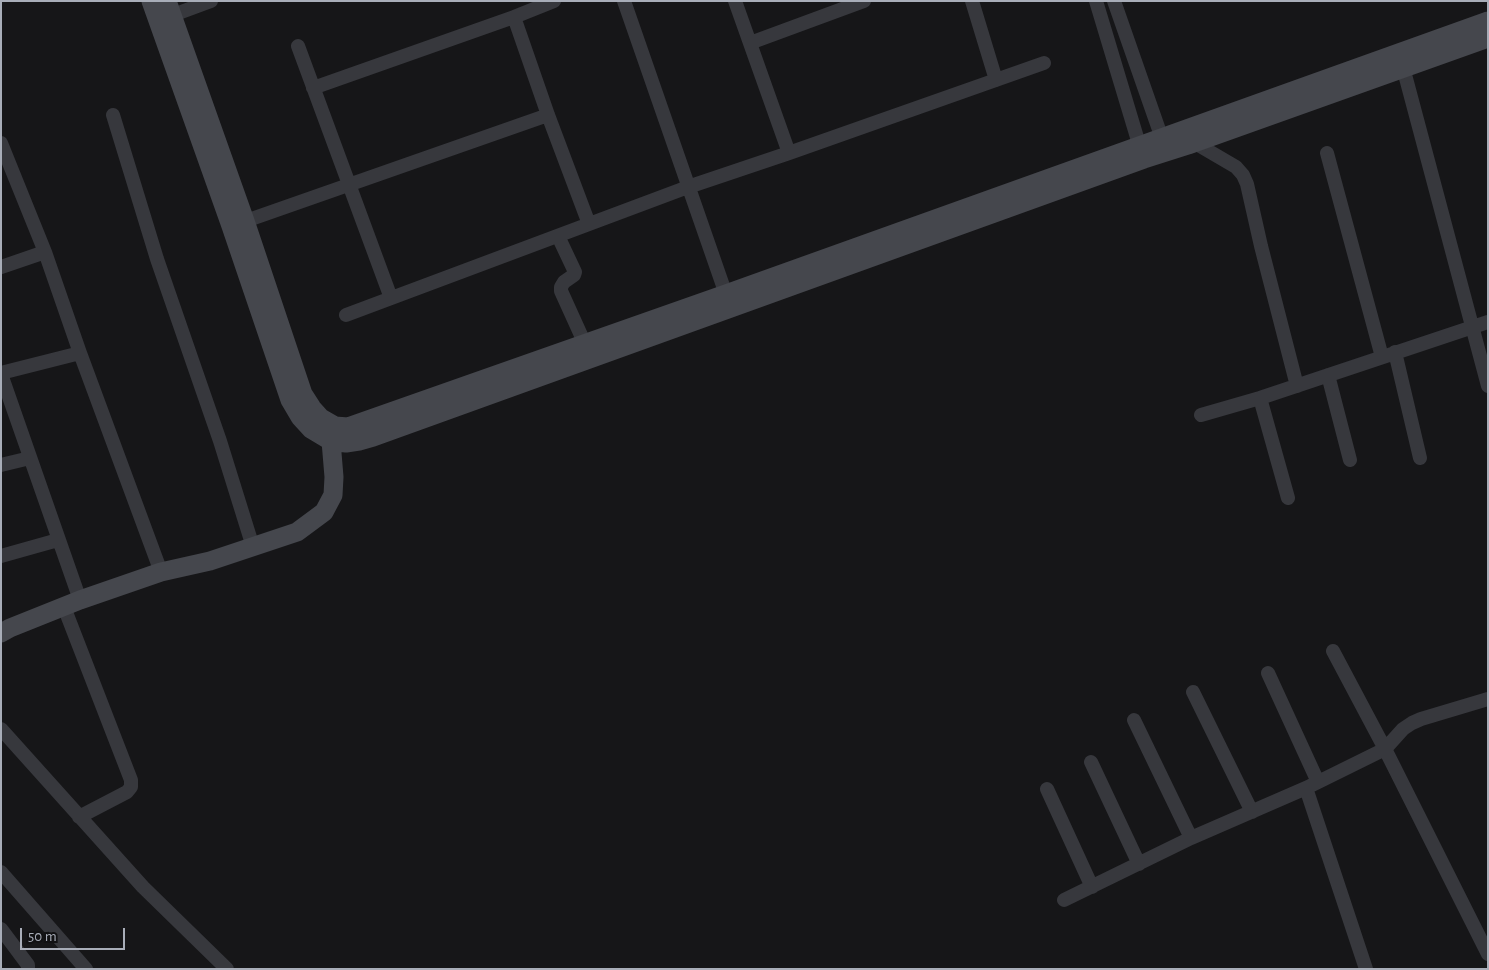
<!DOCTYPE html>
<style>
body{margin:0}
#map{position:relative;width:1489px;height:970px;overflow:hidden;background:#161618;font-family:"Alegreya Sans",sans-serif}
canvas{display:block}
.frame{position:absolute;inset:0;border:2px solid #a8adb8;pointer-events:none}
.scale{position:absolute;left:20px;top:928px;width:105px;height:22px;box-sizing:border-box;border:2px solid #a8adb8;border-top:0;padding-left:6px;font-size:15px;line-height:18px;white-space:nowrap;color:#a8adb8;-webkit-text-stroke:4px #111113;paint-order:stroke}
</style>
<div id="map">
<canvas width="1489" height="970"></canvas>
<div class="frame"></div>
<div class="scale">50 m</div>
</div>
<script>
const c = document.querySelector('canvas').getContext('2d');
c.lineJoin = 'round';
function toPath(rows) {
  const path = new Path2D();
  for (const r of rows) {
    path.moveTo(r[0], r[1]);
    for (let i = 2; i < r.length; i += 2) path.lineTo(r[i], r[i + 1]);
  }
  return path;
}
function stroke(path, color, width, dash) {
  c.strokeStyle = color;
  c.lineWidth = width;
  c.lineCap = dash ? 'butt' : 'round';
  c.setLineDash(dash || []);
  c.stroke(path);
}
stroke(toPath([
 [624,1,729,303],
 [735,1,789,153],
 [972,1,996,80],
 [1096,1,1142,154],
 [1114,1,1165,147],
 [514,17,548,115,589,224],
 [165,18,211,1],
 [750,43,864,1],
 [298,46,391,298],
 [1403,67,1488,386],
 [313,88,514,17,554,1],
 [113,115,157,259,220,441,253,547],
 [1192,136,1195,143,1236,167,1243,175,1247,184,1261,246,1297,386],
 [1,143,45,252,80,353,1,373],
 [1327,153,1382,357],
 [237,224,548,115],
 [558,236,575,272,574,275,564,282,561,287,561,291,585,344],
 [1,267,45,252],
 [346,315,688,187,789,153,1044,63],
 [1395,352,1420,458],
 [80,353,161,572],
 [1,374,80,600],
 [1328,375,1350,460],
 [1260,398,1288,498],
 [1201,415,1260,398,1488,322],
 [1,465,30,458],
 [1,556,58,540],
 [64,607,131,780,131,787,127,792,79,817],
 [1333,651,1385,749,1488,954],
 [1268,673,1318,782],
 [1193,692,1252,812],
 [1134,720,1191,838],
 [1,729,143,887,227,969],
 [1091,762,1139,864],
 [1306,788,1366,969],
 [1047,789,1092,887],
 [1,872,86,969],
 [1064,900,1191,838,1306,788,1385,749,1403,729,1412,723,1421,719,1488,699],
 [1,929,28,965,28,969]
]), '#37383d', 14);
stroke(toPath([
 [151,1,231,226,290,400,300,417,311,429,331,441,346,443,359,441,373,437,1144,159,1188,145,1488,38],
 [167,1,245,221,303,394,312,408,321,418,335,426,348,427,726,294,1488,21],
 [1,633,10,628,80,600,161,572,210,561,297,532,324,512,333,495,334,477,331,441,334,431]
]), '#45474d', 19);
</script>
